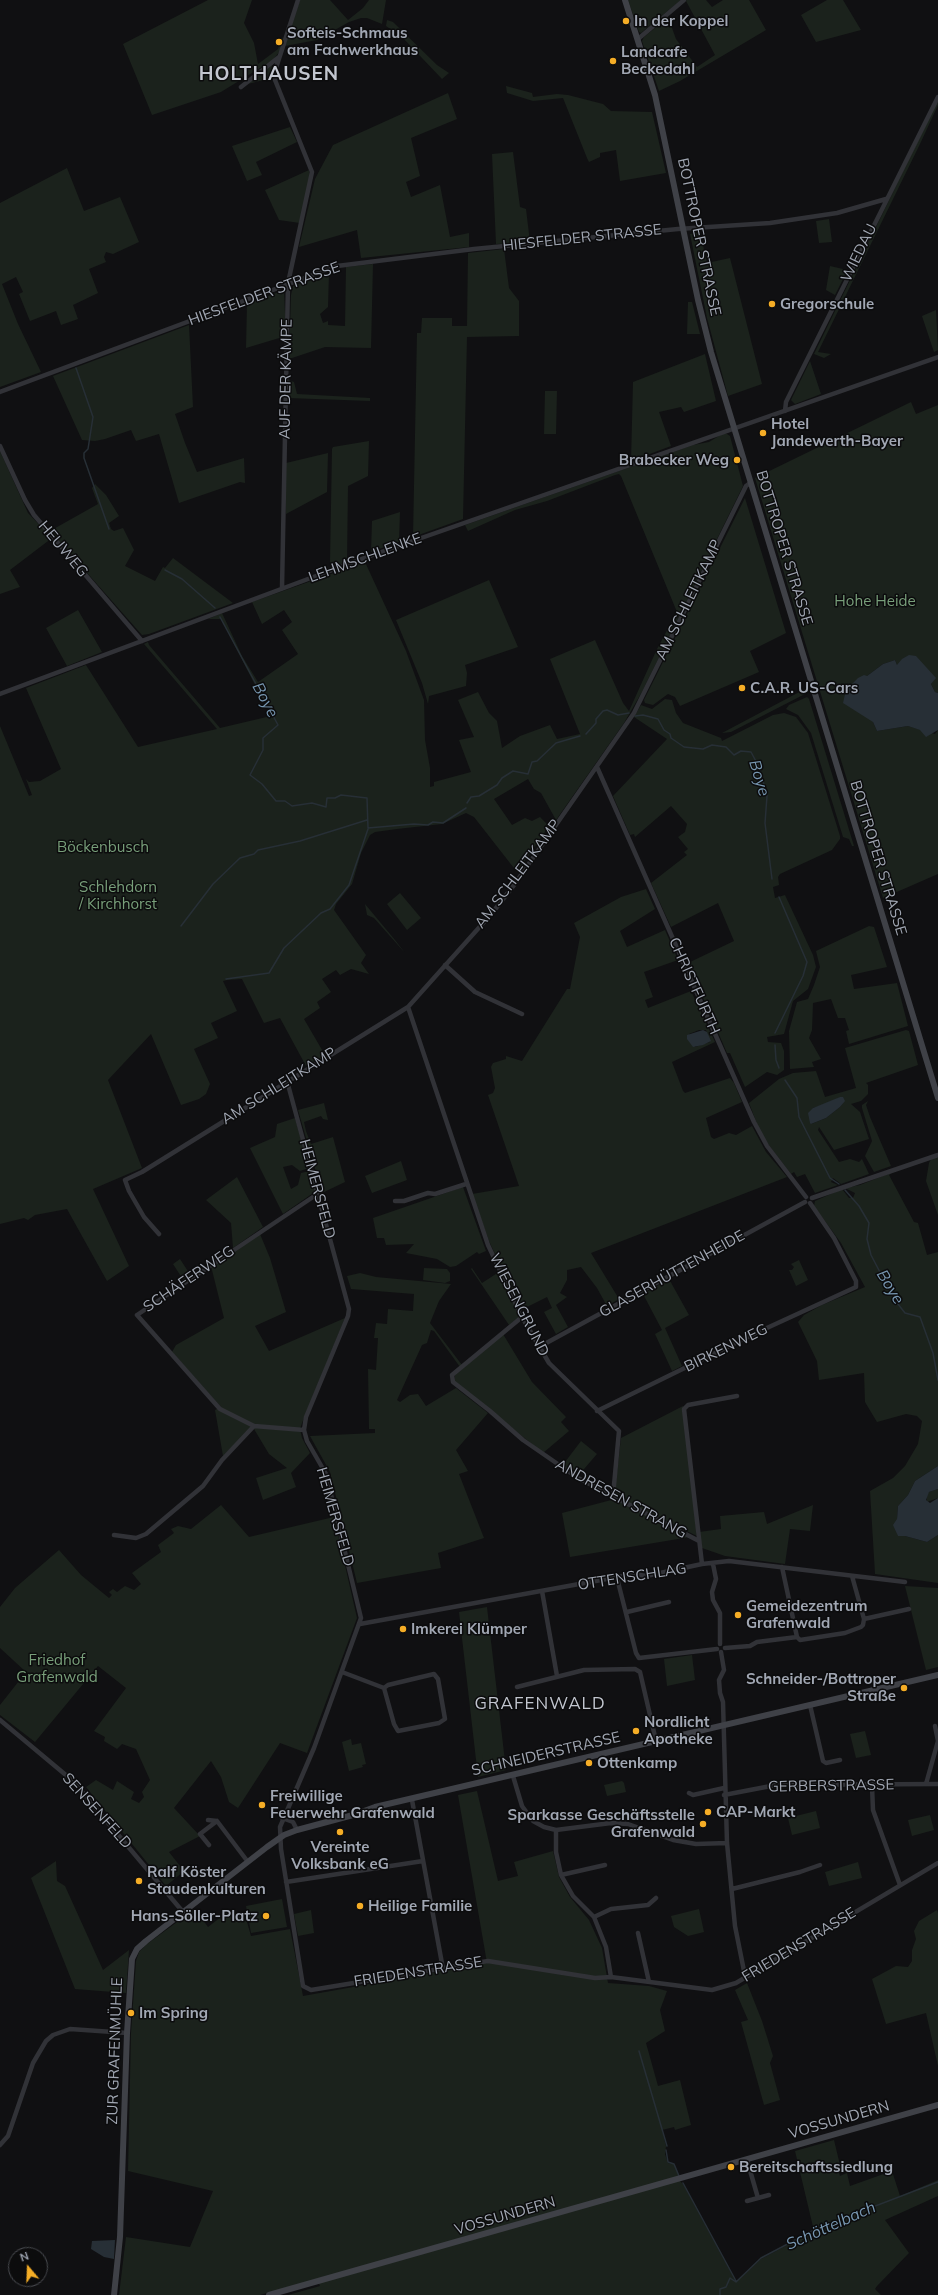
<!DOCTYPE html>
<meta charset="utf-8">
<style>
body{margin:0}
#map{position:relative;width:938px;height:2295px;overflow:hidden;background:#101012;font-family:Mulish,sans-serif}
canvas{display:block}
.north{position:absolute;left:8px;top:2247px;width:40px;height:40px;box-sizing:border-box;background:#0c0c0d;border:1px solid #484a4f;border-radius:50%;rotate:341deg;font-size:11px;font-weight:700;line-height:16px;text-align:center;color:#a1a7b3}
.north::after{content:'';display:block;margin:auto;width:14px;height:18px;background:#f5ad26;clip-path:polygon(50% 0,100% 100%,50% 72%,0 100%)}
</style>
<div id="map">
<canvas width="938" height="2295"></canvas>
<div class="north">N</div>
</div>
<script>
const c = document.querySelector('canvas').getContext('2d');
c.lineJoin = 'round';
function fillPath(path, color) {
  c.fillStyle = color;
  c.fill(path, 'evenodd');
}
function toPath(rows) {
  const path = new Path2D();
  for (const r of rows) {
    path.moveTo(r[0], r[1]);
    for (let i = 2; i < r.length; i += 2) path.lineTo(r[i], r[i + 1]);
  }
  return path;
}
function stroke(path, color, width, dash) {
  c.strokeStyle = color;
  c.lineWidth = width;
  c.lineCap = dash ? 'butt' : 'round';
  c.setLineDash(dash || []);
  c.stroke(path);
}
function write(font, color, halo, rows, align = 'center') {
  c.font = font + ' Mulish,sans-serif';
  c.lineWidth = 3;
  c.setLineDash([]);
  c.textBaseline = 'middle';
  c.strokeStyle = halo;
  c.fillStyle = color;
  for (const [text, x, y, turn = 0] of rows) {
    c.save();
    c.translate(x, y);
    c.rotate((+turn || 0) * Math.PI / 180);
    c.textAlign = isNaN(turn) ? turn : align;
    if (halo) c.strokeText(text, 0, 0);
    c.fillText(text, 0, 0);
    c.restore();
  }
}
fillPath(toPath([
 [208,0,252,0,244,23,254,43,258,64,278,49,282,37,283,39,280,51,273,60,221,92,152,115,123,44],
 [300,0,330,0,348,20,363,8,369,0,386,0,382,24,367,18,361,18,349,22,317,40,285,46],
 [628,0,681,0,641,33,639,32],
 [687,0,706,0,712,7,723,0,749,0,766,30,680,81,659,91,642,41,644,37,668,17,676,39,697,67,715,55,686,1],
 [827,0,843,0,861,30,816,42,801,15],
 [387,20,393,22,437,65,449,73,442,79,402,37,386,26],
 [272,65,271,78,248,84],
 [506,86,532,93,533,97,557,94,568,95,603,104,611,111,652,112,666,173,620,181,616,150,600,153,600,157,589,162,587,158,563,98,533,101,507,93],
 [448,93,457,119,411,138,420,176,406,182,411,197,440,185,450,237,469,233,469,247,361,258,357,230,299,247,315,179,333,145],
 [938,100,938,105,920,144,818,352,831,354,824,358,814,354],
 [290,127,297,142,256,162,262,175,247,181,232,146],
 [513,152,520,207,526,209,530,242,496,244,492,154],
 [67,168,84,211,120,197,139,242,113,254,106,252,104,257,106,262,89,269,98,293,73,305,78,319,61,325,56,311,30,321,19,294,23,292,16,277,2,284,18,324,41,372,0,387,0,203],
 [309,170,310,174,300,223,279,220,265,190],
 [829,219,832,242,819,243,816,221],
 [700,232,707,263,730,258,762,384,728,396,707,318,690,234],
 [504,249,509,288,519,301,519,336,467,337,463,519,413,537,417,333,421,333,422,318,452,318,452,326,467,326,468,253],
 [373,264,371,348,325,347,289,359,291,295,293,286,329,273,328,307,320,314,323,323,328,321,328,325,345,326,346,267],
 [830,266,843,269,846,273,835,295,826,290],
 [284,290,286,336,246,348,247,304],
 [688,302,692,302,700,334,687,334],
 [936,310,938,350,934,352,922,316],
 [189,325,193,407,175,414,185,443,197,472,244,458,245,483,240,482,179,503,159,434,136,441,131,430,105,439,95,441,82,440,53,376],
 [705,354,716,401,684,412,681,407,659,412,671,446,631,461,633,382],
 [810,361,821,394,795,404,791,400],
 [288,380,294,382,297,394,370,398,370,401,288,398],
 [545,391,557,391,556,434,544,434],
 [911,402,916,414,938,405,938,693,935,692,931,684,935,678,897,665,895,660,883,664,867,676,873,722,877,731,908,726,935,734,938,730,938,874,883,898,755,478],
 [722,434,727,434,730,436,743,486,642,692,624,723,556,820,541,793,534,789,528,779,494,799,512,825,525,818,532,821,540,817,549,826,517,872,474,817,466,813,442,824,397,829,375,832,370,835,361,853,352,884,336,904,334,910,366,955,361,963,369,974,351,969,340,975,336,970,322,979,331,992,317,1002,320,1008,304,1019,325,1055,306,1066,280,1018,264,1023,242,979,227,980,223,981,237,1011,211,1023,218,1038,194,1049,210,1084,206,1094,199,1099,181,1105,151,1034,108,1080,142,1168,93,1189,129,1266,107,1281,67,1209,35,1215,28,1220,24,1218,0,1224,0,726,29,796,32,795,26,779,29,782,40,781,61,769,26,688,86,665,138,747,217,729,144,644,148,642,149,645,220,728,271,716,221,619,208,619,222,613,242,656,258,682,298,654,282,630,292,622,284,610,262,624,252,602,365,562,406,651,424,700,425,740,430,768,430,787,434,786,434,782,471,772,459,740,474,737,458,700,478,692,489,713,497,721,502,748,520,736,550,725,557,739,580,734,550,659,595,640,623,703,629,711,657,649,677,612,621,476,619,474,615,475,547,501,515,510,468,531,465,525,693,445,709,442],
 [369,441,368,476,348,486,347,562,332,567,330,562,332,449,333,447],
 [0,451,28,513,52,538,10,570,20,587,0,594],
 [328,453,327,492,286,514,286,463],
 [95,484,106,495,119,516,109,523,111,529,114,531,123,528,134,550,125,566,155,581,163,567,165,568,173,558,233,603,149,634,142,635,50,531,98,504,92,488],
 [745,498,786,633,750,651,759,672,680,706,675,697,668,694,653,705,645,703,644,700],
 [400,512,399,542,371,552,372,521],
 [489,580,518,647,465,665,467,673,466,686,429,696,428,704,422,683,396,620],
 [78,610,102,652,67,666,46,628],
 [805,689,805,694,731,732,722,733],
 [807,697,809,699,854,846,852,846,849,839,843,837,811,733,798,715,786,709,789,705],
 [665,699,672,700,676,713,683,723,721,738,722,741,773,715,784,713,796,717,808,733,840,836,840,839,832,850,780,874,778,877,779,885,773,887,775,898,785,895,813,955,816,967,808,989,793,1001,784,1034,767,1037,768,1042,781,1043,784,1051,784,1070,777,1075,767,1072,745,1087,730,1053,727,1053,688,963,734,941,718,903,671,927,651,883,687,855,684,852,688,849,678,837,685,832,687,824,671,806,635,837,634,834,630,835,613,796,667,739,634,717,641,705,652,709],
 [646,889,655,909,620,931,627,947,665,930,678,960,644,972,653,997,645,1000,648,1008,691,991,715,1042,672,1062,683,1091,685,1093,730,1078,734,1083,742,1102,706,1118,711,1137,714,1139,729,1133,736,1135,752,1126,766,1152,787,1177,591,1253,619,1299,607,1306,597,1288,581,1267,567,1270,567,1280,560,1293,567,1297,556,1305,568,1327,556,1334,544,1312,552,1308,547,1297,521,1310,489,1241,472,1194,519,1186,488,1095,493,1093,495,1088,491,1067,493,1063,506,1059,506,1056,522,1061,567,989,570,989,580,937,574,923,621,897],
 [699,1030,706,1030,710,1042,695,1047,689,1034],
 [400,893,421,918,407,930,387,904],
 [365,904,395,940,405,953,374,918,367,915],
 [869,926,874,927,887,967,851,975,854,989,897,983,908,1026,849,1044,846,1031,849,1030,845,1018,838,1018,831,999,813,1003,812,1030,809,1038,821,1059,812,1062,814,1067,790,1069,789,1031,797,1002,808,999,814,985,820,967,816,951],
 [906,1030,909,1031,918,1065,866,1083,868,1085,868,1094,861,1101,851,1104,860,1112,869,1139,834,1150,819,1127,818,1130,839,1162,850,1159,859,1162,862,1159,869,1174,841,1184,833,1178,831,1182,838,1185,815,1193,805,1174,797,1177,794,1172,791,1174,768,1144,759,1129,749,1103,779,1079,793,1073,816,1071,825,1097,856,1088,845,1048],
 [840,1097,843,1103,840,1107,826,1118,811,1124,813,1108,832,1102],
 [868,1101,866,1105,870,1117,891,1166,874,1172,865,1156,872,1141,862,1108,862,1105],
 [324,1103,328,1120,323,1119,321,1116,304,1122,306,1131,311,1144,333,1137,345,1182,322,1193,298,1110],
 [295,1118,309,1168,300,1171,292,1165,283,1167,291,1189,298,1185,301,1173,310,1171,316,1191,283,1214,250,1148,275,1137,277,1124],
 [938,1157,938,1215,926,1181,929,1163,931,1159],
 [401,1161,407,1180,372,1193,365,1176],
 [893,1172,889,1175,914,1222,918,1223,927,1255,938,1252,938,1466,915,1481,908,1495,898,1506,897,1519,898,1536,905,1536,927,1542,938,1535,938,1583,875,1574,870,1491,893,1478,905,1466,918,1444,922,1421,917,1416,906,1414,877,1422,865,1402,864,1373,819,1380,817,1361,798,1322,804,1315,822,1305,865,1287,841,1243,814,1206,815,1201,842,1189,849,1198,853,1198,855,1193,845,1188,860,1185],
 [237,1177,263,1227,233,1248,231,1223,206,1200],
 [463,1187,486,1251,479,1254,477,1252,456,1266,450,1267,437,1259,406,1253,414,1244,386,1245,384,1238,377,1238,373,1218],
 [260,1234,270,1258,286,1312,255,1326,269,1351,345,1318,302,1423,300,1429,302,1438,310,1453,291,1473,296,1487,263,1500,256,1478,287,1468,269,1454,254,1429,251,1428,223,1456,215,1410,221,1407,172,1352,176,1345,224,1318,211,1266],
 [180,1259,191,1276,184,1281,173,1264],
 [799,1260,808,1280,796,1286,789,1270,792,1270,794,1267,791,1264],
 [424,1268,447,1269,450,1273,450,1281,445,1283,423,1280],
 [472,1268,482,1283,499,1272,519,1315,518,1318,509,1325,471,1269],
 [360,1273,376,1277,451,1284,439,1301,430,1323,462,1365,460,1367,434,1331,431,1330,427,1343,422,1345,397,1400,400,1402,410,1395,418,1394,426,1406,456,1388,488,1413,456,1450,468,1471,459,1474,484,1538,438,1553,441,1568,357,1583,330,1472,310,1436,375,1433,375,1429,369,1429,368,1369,376,1370,378,1338,374,1338,376,1323,387,1324,388,1309,413,1311,414,1294,351,1289,347,1276],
 [669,1279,689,1315,665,1328,682,1366,672,1371,655,1334,662,1330,643,1294],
 [503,1334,532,1382,566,1417,561,1422,569,1431,543,1453,455,1382,455,1375],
 [683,1406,697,1536,617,1497,615,1490,621,1438],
 [581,1441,597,1454,578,1476,562,1466],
 [938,1489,938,1498,927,1502,926,1495,929,1492],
 [615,1499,690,1537,570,1557,562,1513],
 [221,1505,249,1537,334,1517,357,1618,307,1753,280,1743,238,1808,229,1802,221,1777,211,1761,174,1808,200,1836,169,1852,184,1871,166,1886,86,1787,96,1780,113,1790,117,1781,134,1792,131,1799,139,1803,144,1797,142,1792,150,1780,136,1749,122,1744,117,1749,104,1741,105,1737,94,1731,126,1688,98,1666,35,1742,0,1715,0,1705,26,1672,0,1648,0,1607,15,1588,59,1550,81,1575,109,1598,112,1595,109,1592,113,1589,117,1592,125,1586,134,1590,141,1584,132,1573,161,1552,158,1545,174,1533,171,1529,178,1526,191,1529],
 [813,1505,810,1531,790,1529,785,1564,725,1556,702,1548,699,1532,721,1529,720,1516,764,1512,767,1524],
 [905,1586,938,1588,938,1667,926,1670],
 [487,1607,506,1770,478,1777,459,1612],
 [692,1655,695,1680,667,1686,664,1659],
 [865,1731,871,1755,856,1758,850,1734],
 [351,1739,352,1745,361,1743,366,1764,362,1765,363,1767,349,1771,342,1742],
 [622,1781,624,1783,626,1792,607,1796,604,1785],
 [477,1791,498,1881,518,1876,514,1862,553,1851,559,1877,570,1897,589,1920,602,1948,608,1983,649,1986,667,1991,660,2010,665,2031,646,2043,658,2086,680,2080,691,2125,675,2130,674,2127,662,2130,666,2146,665,2154,668,2163,674,2164,679,2176,676,2177,683,2184,736,2282,761,2259,814,2231,795,2151,834,2140,840,2165,837,2167,840,2176,847,2173,850,2186,892,2171,900,2196,938,2180,938,2196,885,2220,909,2253,877,2286,875,2289,881,2295,288,2295,320,2286,317,2279,260,2295,119,2295,126,2237,190,2247,213,2191,128,2171,131,2033,136,1961,139,1952,147,1944,195,1909,208,1927,230,1910,247,1922,251,1936,290,1929,303,1996,487,1963,458,1795],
 [816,1811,820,1828,792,1835,788,1818],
 [930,1815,934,1830,912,1836,908,1820],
 [56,1861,57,1881,65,1886,103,1970,129,1950,126,1993,75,1989,31,1878],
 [858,1862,862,1878,829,1886,825,1872],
 [282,1899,287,1927,251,1933,246,1906],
 [699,1909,704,1932,688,1936,674,1927,671,1916],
 [311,1910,314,1933,298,1936,294,1914],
 [937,1910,938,1913,938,2066,926,2013,886,2024,872,1979,896,1966,908,1967,912,1961,912,1950,916,1939,914,1931,919,1921],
 [747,1983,762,2021,773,2056,770,2063,780,2100,764,2105,741,2022,748,2020,735,1990]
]), '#1b221c');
fillPath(toPath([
 [909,655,916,656,936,678,931,684,935,692,938,693,938,730,926,737,920,730,908,726,877,731,873,722,843,703,846,690,858,678,864,675,867,676,883,664,895,660,897,665,902,659],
 [703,1030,707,1032,711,1041,703,1045,693,1047,687,1039,687,1035],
 [840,1097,843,1097,845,1101,840,1107,826,1118,811,1124,810,1123,808,1113,813,1108],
 [938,1466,938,1489,929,1492,926,1500,930,1503,938,1498,938,1535,927,1542,905,1536,898,1536,893,1525,897,1519,898,1506,908,1495,915,1481],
 [115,2240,114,2259,104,2257,91,2249,92,2241]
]), '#272f36');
stroke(toPath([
 [76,368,93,417,88,449,84,453,84,458,109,529],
 [165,570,182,579,215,608],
 [220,617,278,725,263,738,263,750,250,775,262,784,276,801,285,801,292,806,312,803,326,807,327,798,335,798,341,795,367,798,368,828,414,824,428,825,433,822,443,823,466,808],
 [635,716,643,715,658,719,664,730,670,734,671,738,684,747,703,749,712,745,726,747,734,755,741,751,751,752,759,767,767,796,765,823,772,879],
 [586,734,596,723,596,719,603,711,607,710,618,715,629,713],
 [467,803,471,797,479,796,497,785,502,778,513,771,528,774,532,762,537,761,556,743,580,736],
 [181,926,213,884,240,858,254,854,258,850,300,841,367,820],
 [226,979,269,973,284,948,321,913,330,909,349,885,368,829],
 [775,1033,803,976,807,962,779,897],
 [775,1045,776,1060,779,1068],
 [785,1080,797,1098,799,1117,830,1178,839,1184],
 [845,1190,859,1206,869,1223,867,1239,871,1255,894,1299,905,1313,920,1317,933,1353,938,1380],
 [639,2051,667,2146],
 [666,2150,668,2162,674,2164,679,2176],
 [683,2183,736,2281],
 [720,2295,720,2289,726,2287,730,2278,736,2282,761,2258,818,2228,938,2182]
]), '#272f36', 1.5);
stroke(toPath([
 [638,39,684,0],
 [241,87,279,57],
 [0,392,337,266,474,249,678,229,770,223,837,213,886,199],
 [785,411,786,402,938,97],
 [0,446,25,500,34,515,142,641],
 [282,588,288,283,312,172,275,80,276,68,298,0],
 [0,694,367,557,938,357],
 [597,767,754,1122,767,1146,806,1197],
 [445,965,475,992,522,1014],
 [408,1007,488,1245,522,1317,549,1363,619,1431,613,1496],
 [287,1081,349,1309,348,1316,306,1417,304,1430,307,1441,326,1474,361,1618,314,1748,280,1827,281,1849,303,1986,311,1990,488,1961,595,1978,611,1977,712,1990,736,1983,938,1863],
 [812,1198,938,1155],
 [395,1201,404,1201,428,1193,435,1194,466,1184],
 [159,1234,144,1217,129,1191,125,1180,142,1172,408,1007,493,912,514,885,634,713,746,486,750,483],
 [522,1317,452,1375,453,1382,490,1411,523,1440,578,1478,699,1541],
 [539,1347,805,1202],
 [597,1411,756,1333,856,1287,856,1281,834,1238,810,1203],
 [304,1430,254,1426,220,1409,137,1315,319,1193],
 [114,1535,136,1538,146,1534,203,1486,222,1460,254,1426],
 [702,1564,684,1409,688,1405,737,1396],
 [713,1564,716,1579,712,1592,713,1600,720,1613,720,1644],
 [782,1567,797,1637],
 [617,1578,636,1653,639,1658,717,1649],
 [542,1591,557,1676],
 [627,1612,669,1602],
 [864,1619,909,1609],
 [360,1624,634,1574,646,1576,702,1564,729,1561,905,1582],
 [725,1648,750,1646,757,1642,797,1637,800,1640,845,1633,861,1627,863,1625,864,1619,852,1576],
 [721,1652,724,1670,719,1680,720,1693,723,1702,727,1843,735,1926,744,1971,747,1976],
 [342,1672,384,1688,394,1724,398,1731,439,1723,445,1719,438,1679,434,1674,388,1685,384,1688],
 [517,1687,584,1670,635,1669,640,1672,656,1741],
 [810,1705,823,1761,826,1763,840,1760],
 [0,1720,73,1781,183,1912],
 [513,1776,522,1806,533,1821,544,1827,556,1830,611,1823,628,1824,673,1840,696,1844,727,1843],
 [926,1784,938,1741,935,1726],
 [872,1786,873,1810,900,1885],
 [689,1793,693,1795,724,1788],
 [724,1795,776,1785,938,1784],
 [412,1800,443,1969],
 [282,1818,293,1822,297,1830],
 [208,1820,217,1821,248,1862],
 [556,1830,556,1852,561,1875,573,1896,594,1917,606,1947,611,1977],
 [209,1845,200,1834,217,1821],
 [561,1875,605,1865],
 [286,1882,423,1861],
 [732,1889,800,1872,820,1865],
 [594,1917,611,1909,648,1905,656,1898],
 [638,1933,649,1982],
 [0,2145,8,2136,33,2063,46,2041,53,2035,70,2029,127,2033],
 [747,2160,758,2198,747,2201],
 [758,2198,769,2195]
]), '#313237', 4.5);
stroke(toPath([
 [625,0,655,95,698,300,711,352,938,1098],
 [114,2295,120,2237,127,2033,132,1959,137,1949,146,1941,267,1847,284,1835,297,1830,353,1815,375,1807,938,1675],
 [269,2295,938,2105]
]), '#3f4147', 6);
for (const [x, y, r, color] of [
 [626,21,4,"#f5ad26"],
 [279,42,4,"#f5ad26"],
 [613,61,4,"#f5ad26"],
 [772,304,4,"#f5ad26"],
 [763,433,4,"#f5ad26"],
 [737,460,4,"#f5ad26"],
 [742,688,4,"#f5ad26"],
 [738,1615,4,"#f5ad26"],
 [403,1629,4,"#f5ad26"],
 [904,1688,4,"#f5ad26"],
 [636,1731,4,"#f5ad26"],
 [589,1763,4,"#f5ad26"],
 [262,1805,4,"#f5ad26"],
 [708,1812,4,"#f5ad26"],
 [703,1824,4,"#f5ad26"],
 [340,1832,4,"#f5ad26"],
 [139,1881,4,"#f5ad26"],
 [360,1906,4,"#f5ad26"],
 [266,1916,4,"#f5ad26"],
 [131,2013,4,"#f5ad26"],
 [731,2167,4,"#f5ad26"]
]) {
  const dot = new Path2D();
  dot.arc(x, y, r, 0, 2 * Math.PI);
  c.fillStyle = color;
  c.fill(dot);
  stroke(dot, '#0c0c0d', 1.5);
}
write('bold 15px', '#a1a7b3', '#0c0c0d', [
 ["In der Koppel",634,21],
 ["Softeis-Schmaus",287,33],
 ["am Fachwerkhaus",287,50],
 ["Landcafe",621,52],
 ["Beckedahl",621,69],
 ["Gregorschule",780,304],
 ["Hotel",771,424],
 ["Jandewerth-Bayer",771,441],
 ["Brabecker Weg",729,460,"right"],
 ["C.A.R. US-Cars",750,688],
 ["Gemeidezentrum",746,1606],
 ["Grafenwald",746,1623],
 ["Imkerei Klümper",411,1629],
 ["Schneider-/Bottroper",896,1679,"right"],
 ["Straße",896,1696,"right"],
 ["Nordlicht",644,1722],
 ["Apotheke",644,1739],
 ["Ottenkamp",597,1763],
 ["Freiwillige",270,1796],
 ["Feuerwehr Grafenwald",270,1813],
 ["CAP-Markt",716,1812],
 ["Sparkasse Geschäftsstelle",695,1815,"right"],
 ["Grafenwald",695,1832,"right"],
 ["Vereinte",340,1847,"center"],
 ["Volksbank eG",340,1864,"center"],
 ["Ralf Köster",147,1872],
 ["Staudenkulturen",147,1889],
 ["Heilige Familie",368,1906],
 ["Hans-Söller-Platz",258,1916,"right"],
 ["Im Spring",139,2013],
 ["Bereitschaftssiedlung",739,2167]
], 'left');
write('15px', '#a1a7b3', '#0c0c0d', [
 ["BOTTROPER STRASSE",699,237,78],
 ["HIESFELDER STRASSE",582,238,-6],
 ["WIEDAU",859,253,-64],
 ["HIESFELDER STRASSE",264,294,-20],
 ["AUF DER KÄMPE",286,379,-89],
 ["BOTTROPER STRASSE",784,548,73],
 ["HEUWEG",63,549,50],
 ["LEHMSCHLENKE",365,558,-20],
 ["AM SCHLEITKAMP",689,600,-64],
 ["BOTTROPER STRASSE",878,858,73],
 ["AM SCHLEITKAMP",518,874,-53],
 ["CHRISTFURTH",694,986,66],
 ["AM SCHLEITKAMP",279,1086,-32],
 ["HEIMERSFELD",317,1189,75],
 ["GLASERHÜTTENHEIDE",672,1274,-29],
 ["SCHÄFERWEG",189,1279,-34],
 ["WIESENGRUND",519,1305,63],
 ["BIRKENWEG",726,1348,-26],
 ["ANDRESEN STRANG",621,1499,29],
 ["HEIMERSFELD",335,1517,74],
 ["OTTENSCHLAG",632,1577,-9],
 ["SCHNEIDERSTRASSE",546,1754,-13],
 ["GERBERSTRASSE",831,1786,-1],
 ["SENSENFELD",97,1811,48],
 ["FRIEDENSTRASSE",799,1945,-31],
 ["FRIEDENSTRASSE",418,1972,-9],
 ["ZUR GRAFENMÜHLE",115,2051,-88],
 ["VOSSUNDERN",839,2120,-16],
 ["VOSSUNDERN",505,2216,-16]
]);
write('15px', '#789f7a', '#0c0c0d', [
 ["Hohe Heide",875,601],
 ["Böckenbusch",103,847],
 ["Schlehdorn",118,887],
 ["/ Kirchhorst",118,904],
 ["Friedhof",57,1660],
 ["Grafenwald",57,1677]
]);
write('italic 16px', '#7796b0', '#0c0c0d', [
 ["Boye",265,700,62],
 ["Boye",759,778,73],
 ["Boye",890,1287,59],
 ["Schöttelbach",831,2226,-24]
]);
c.letterSpacing = '1px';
write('17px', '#c2c6cf', '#0c0c0d', [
 ["GRAFENWALD",540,1704]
]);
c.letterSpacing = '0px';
c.letterSpacing = '1px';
write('bold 19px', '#c2c6cf', '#0c0c0d', [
 ["HOLTHAUSEN",269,74]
]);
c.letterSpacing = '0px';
</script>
